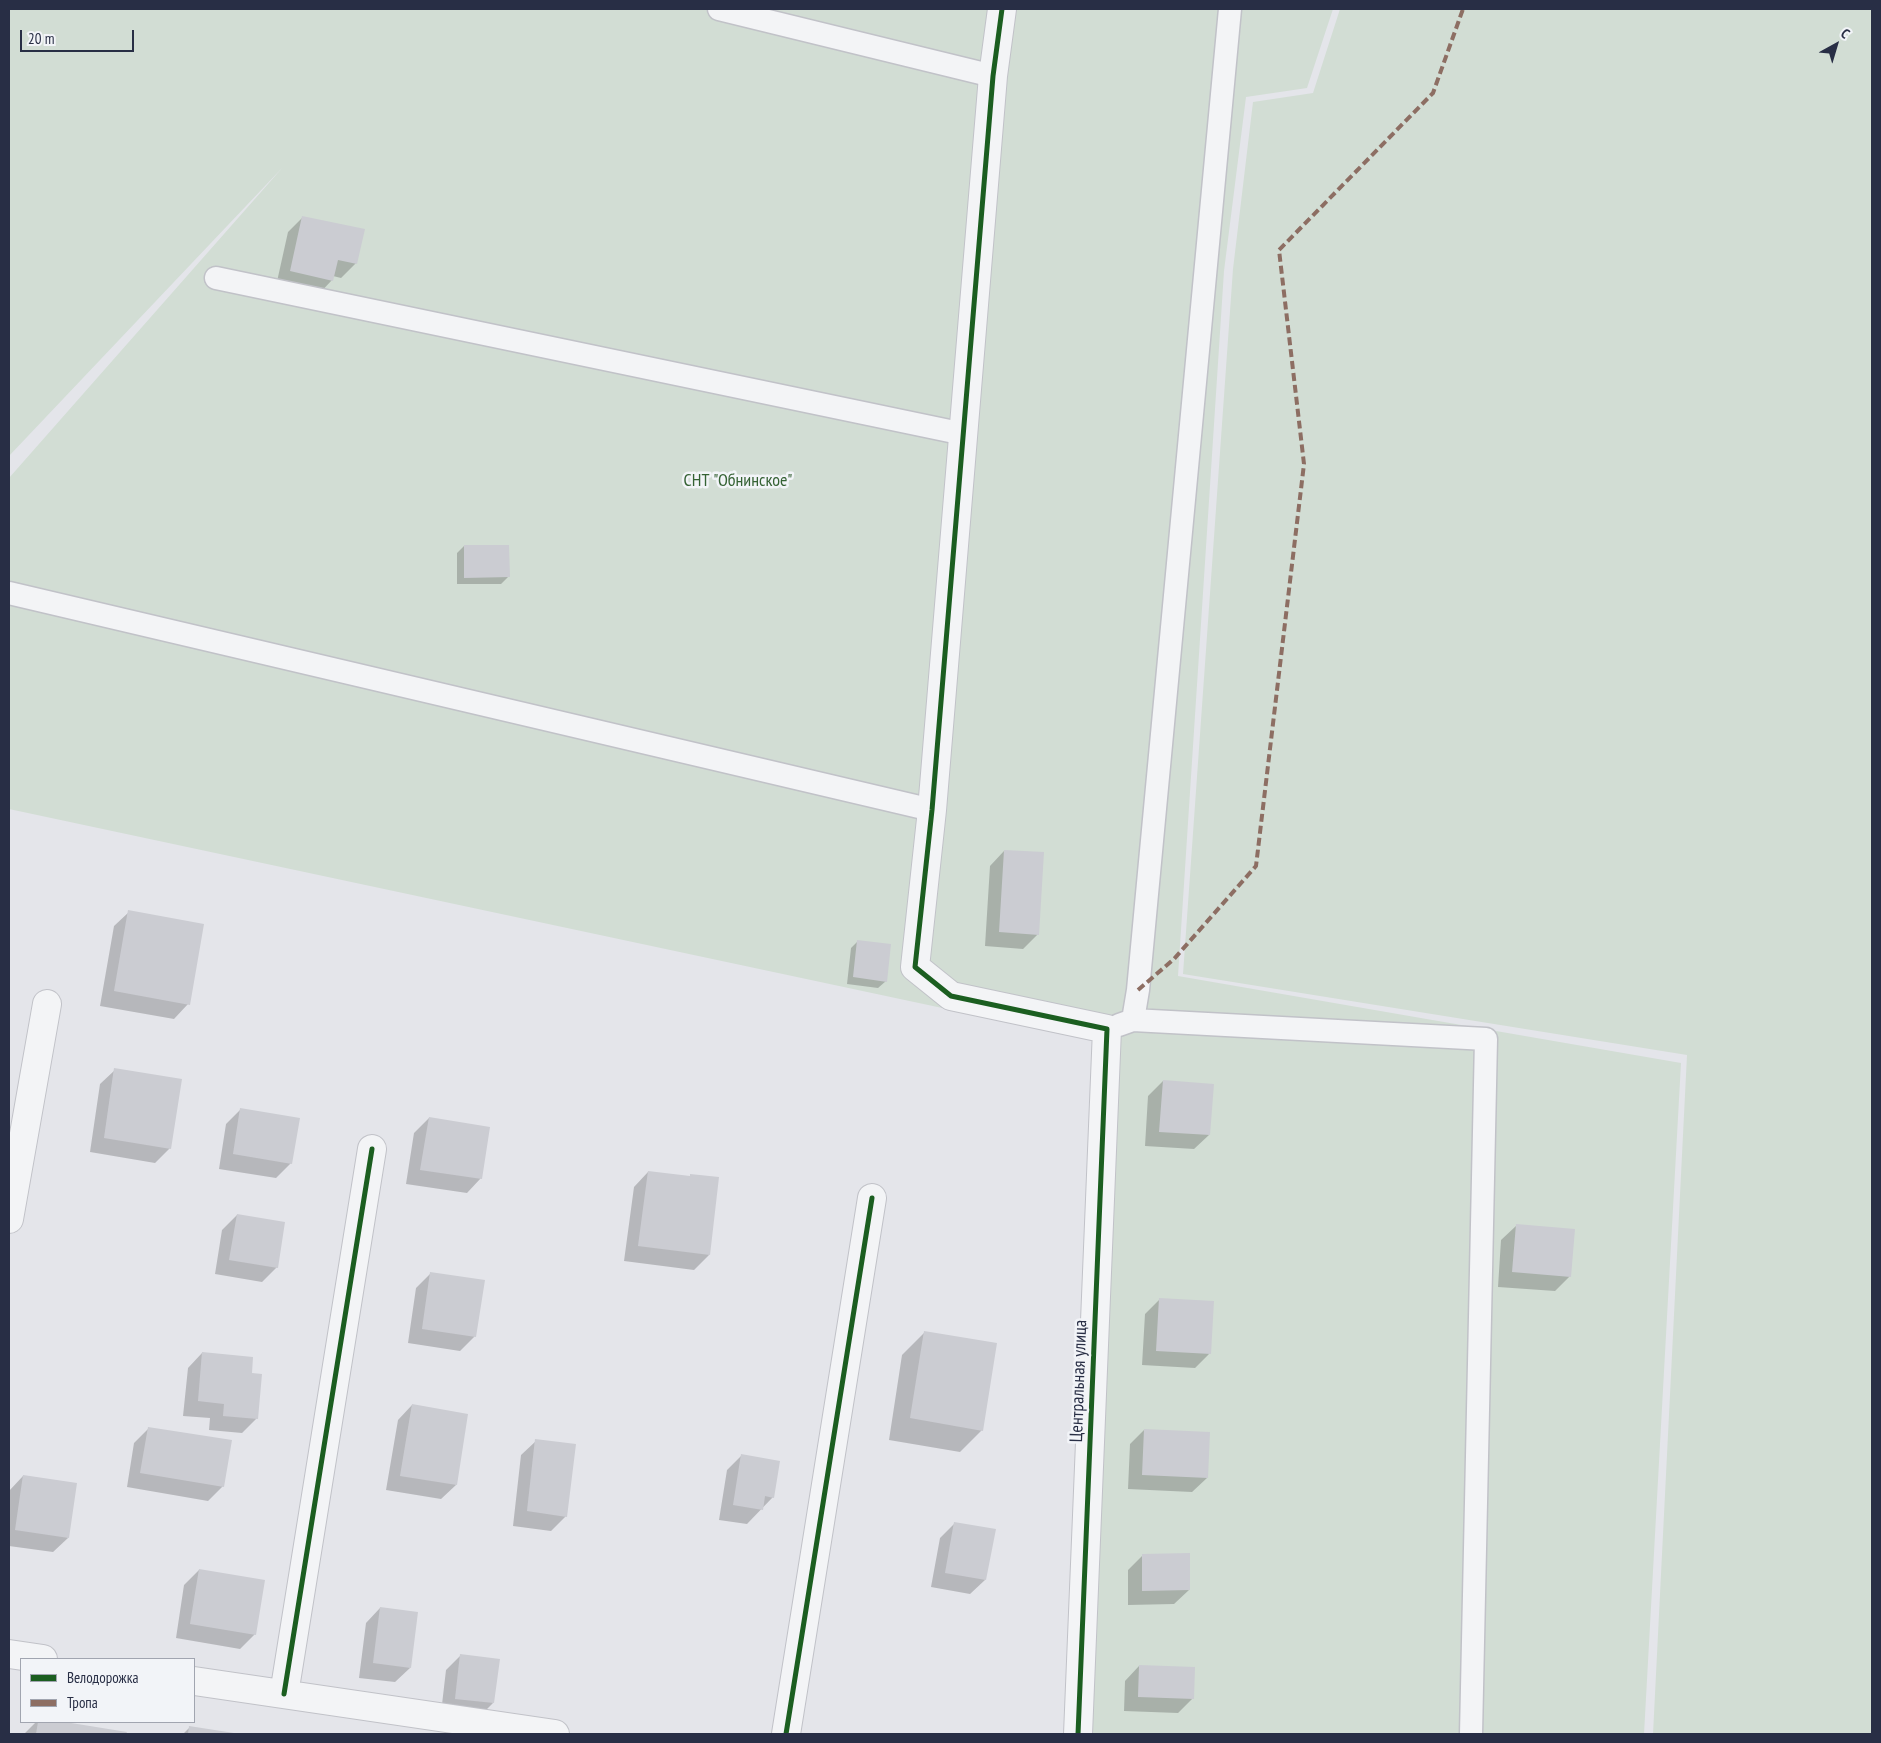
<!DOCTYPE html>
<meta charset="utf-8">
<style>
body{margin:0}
#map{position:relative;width:1881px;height:1743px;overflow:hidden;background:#e4e5ea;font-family:"PT Sans Narrow",sans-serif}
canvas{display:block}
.frame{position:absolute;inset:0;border:10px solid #282e45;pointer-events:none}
.legend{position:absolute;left:20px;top:1658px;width:175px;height:65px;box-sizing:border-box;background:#f2f4f8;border:1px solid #a1a5b0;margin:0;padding:6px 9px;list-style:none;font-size:15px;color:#282e45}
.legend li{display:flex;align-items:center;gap:10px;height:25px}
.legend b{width:25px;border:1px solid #a1a5b0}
.north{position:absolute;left:1811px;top:20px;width:50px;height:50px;-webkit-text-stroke:4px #f2f4f8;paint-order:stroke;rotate:39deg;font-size:14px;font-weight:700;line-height:20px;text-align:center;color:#282e45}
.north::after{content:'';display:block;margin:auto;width:18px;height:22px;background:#282e45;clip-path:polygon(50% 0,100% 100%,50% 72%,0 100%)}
.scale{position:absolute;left:20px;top:30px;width:114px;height:22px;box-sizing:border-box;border:2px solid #282e45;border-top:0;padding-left:6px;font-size:15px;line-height:18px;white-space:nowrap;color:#282e45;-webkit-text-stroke:4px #f2f4f8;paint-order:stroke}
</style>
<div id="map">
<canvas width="1881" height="1743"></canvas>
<div class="frame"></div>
<ul class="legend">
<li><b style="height:6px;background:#1b5e20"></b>Велодорожка</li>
<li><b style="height:6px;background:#8d6e63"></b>Тропа</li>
</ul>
<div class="north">С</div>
<div class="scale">20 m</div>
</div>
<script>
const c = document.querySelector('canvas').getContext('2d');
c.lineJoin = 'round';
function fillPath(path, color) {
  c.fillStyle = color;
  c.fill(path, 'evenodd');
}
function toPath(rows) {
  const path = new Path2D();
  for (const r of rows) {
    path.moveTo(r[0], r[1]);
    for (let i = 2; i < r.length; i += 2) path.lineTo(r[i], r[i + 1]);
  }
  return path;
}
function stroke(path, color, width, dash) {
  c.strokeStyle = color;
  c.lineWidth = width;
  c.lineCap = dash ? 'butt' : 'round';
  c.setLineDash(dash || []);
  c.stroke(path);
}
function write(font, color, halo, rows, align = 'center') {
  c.font = font + ' "PT Sans Narrow",sans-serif';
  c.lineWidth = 5;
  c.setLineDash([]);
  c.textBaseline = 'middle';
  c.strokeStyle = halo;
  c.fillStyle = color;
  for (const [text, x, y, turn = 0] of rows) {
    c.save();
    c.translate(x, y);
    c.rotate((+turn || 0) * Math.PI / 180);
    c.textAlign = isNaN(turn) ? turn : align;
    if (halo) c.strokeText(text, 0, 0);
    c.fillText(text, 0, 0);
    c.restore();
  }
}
fillPath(toPath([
 [9,9,1333,9,1307,88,1246,97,1224,271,1178,976,1681,1063,1644,1734,1089,1734,1097,1041,9,809,9,478,283,167,9,456],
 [1340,9,1872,9,1872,1734,1653,1734,1687,1055,1183,974,1233,269,1253,102,1313,93]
]), '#d2ddd4');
fillPath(toPath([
 [303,217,356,263,341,278,333,276,332,280,318,295,276,286,288,232],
 [464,546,508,577,501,584,457,584,457,553],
 [1004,851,1038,934,1023,949,985,946,990,866],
 [129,912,188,1004,174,1019,100,1006,114,926],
 [858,941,886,981,878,988,847,984,851,948],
 [115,1070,170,1148,155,1163,90,1152,100,1084],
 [1163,1081,1209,1135,1194,1149,1145,1146,1148,1096],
 [241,1109,291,1163,276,1178,219,1169,226,1124],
 [429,1118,481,1178,467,1193,406,1184,414,1133],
 [648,1172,689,1177,691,1175,709,1255,694,1270,624,1261,634,1187],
 [237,1215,277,1267,262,1282,215,1274,222,1230],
 [1516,1226,1570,1276,1555,1291,1498,1287,1501,1240],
 [431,1273,475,1336,460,1351,408,1343,416,1288],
 [1160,1299,1210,1353,1195,1368,1142,1365,1145,1314],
 [924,1333,982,1430,960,1452,889,1440,902,1355],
 [202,1353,251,1374,257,1418,242,1433,209,1430,210,1418,183,1416,188,1368],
 [412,1405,456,1485,441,1499,386,1490,398,1420],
 [149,1428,223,1486,208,1501,127,1487,134,1443],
 [1144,1430,1207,1478,1192,1492,1128,1489,1130,1444],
 [536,1441,566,1516,551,1531,513,1526,521,1455],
 [742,1455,773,1497,747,1524,719,1520,727,1470],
 [23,1476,68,1538,53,1552,9,1546,9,1491],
 [955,1523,985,1580,970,1594,931,1587,940,1538],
 [1143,1555,1189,1590,1174,1604,1128,1605,1128,1570],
 [199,1570,255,1634,240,1649,176,1638,184,1585],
 [380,1608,410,1668,395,1682,359,1678,366,1623],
 [461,1655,493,1703,478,1718,441,1713,446,1670],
 [1139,1666,1193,1698,1178,1713,1124,1711,1125,1681],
 [36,1722,58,1722,125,1733,24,1734],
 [190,1727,233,1734,183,1734]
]), '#0003');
fillPath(toPath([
 [302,216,365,229,357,264,338,260,333,281,290,271],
 [464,545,509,545,510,577,464,578],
 [1004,850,1044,852,1039,935,999,932],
 [128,910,204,924,190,1005,114,991],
 [857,940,891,944,887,982,853,977],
 [114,1068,182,1079,171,1149,104,1138],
 [1163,1080,1214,1084,1210,1135,1159,1132],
 [240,1108,300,1118,292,1164,233,1154],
 [429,1117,490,1127,482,1179,420,1170],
 [648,1171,690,1176,690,1174,719,1177,710,1255,638,1246],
 [237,1214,285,1222,278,1268,229,1260],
 [1516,1224,1575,1229,1571,1277,1512,1272],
 [430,1272,485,1280,476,1337,422,1329],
 [1159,1298,1214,1301,1211,1354,1156,1351],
 [924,1331,997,1343,983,1431,910,1418],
 [202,1352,253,1357,252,1373,262,1374,258,1419,223,1416,224,1404,198,1401],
 [412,1404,468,1414,457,1485,400,1476],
 [148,1427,232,1440,224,1487,140,1473],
 [1144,1429,1210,1432,1208,1478,1142,1475],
 [535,1439,576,1444,567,1517,527,1511],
 [741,1454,780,1461,774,1498,765,1496,763,1510,733,1505],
 [23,1475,77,1483,69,1538,15,1530],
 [954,1522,996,1529,986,1580,945,1573],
 [1190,1553,1190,1590,1142,1591,1142,1554],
 [199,1569,265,1580,256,1635,190,1624],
 [380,1607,418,1612,411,1668,373,1663],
 [460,1654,500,1659,494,1703,455,1699],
 [1139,1665,1195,1667,1194,1699,1138,1697],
 [38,1722,65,1722,127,1732,126,1734,36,1734],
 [189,1726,234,1733,234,1734,188,1734]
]), '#cbccd2');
const service = toPath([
 [719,9,993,76],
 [216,278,964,434],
 [9,593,932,810],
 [1133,1020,1486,1039,1471,1734],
 [1119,1025,1133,1020,1138,990,1230,9]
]);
const minor = toPath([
 [1002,9,993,76,932,810,915,967,951,996,1107,1029,1078,1734],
 [9,1219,47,1004],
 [9,1654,43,1659],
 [194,1681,555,1734],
 [284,1694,372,1149],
 [786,1734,872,1198]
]);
stroke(service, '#c1c2c8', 25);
stroke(minor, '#c1c2c8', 30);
stroke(service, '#f3f4f6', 22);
stroke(minor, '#f3f4f6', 28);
stroke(toPath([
 [1138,990,1174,959,1256,866,1304,464,1279,250,1433,93,1463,9]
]), '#8d6e63', 4, [8, 4]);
stroke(toPath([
 [1002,9,993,76,932,810,915,967,951,996,1107,1029,1078,1734],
 [284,1694,372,1149],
 [786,1734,872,1198]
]), '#1b5e20', 5);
write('18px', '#356234', '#f2f4f8', [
 ["СНТ \"Обнинское\"",738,481]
]);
write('18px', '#282e45', '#f2f4f8', [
 ["Центральная улица",1079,1381,-88]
]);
</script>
